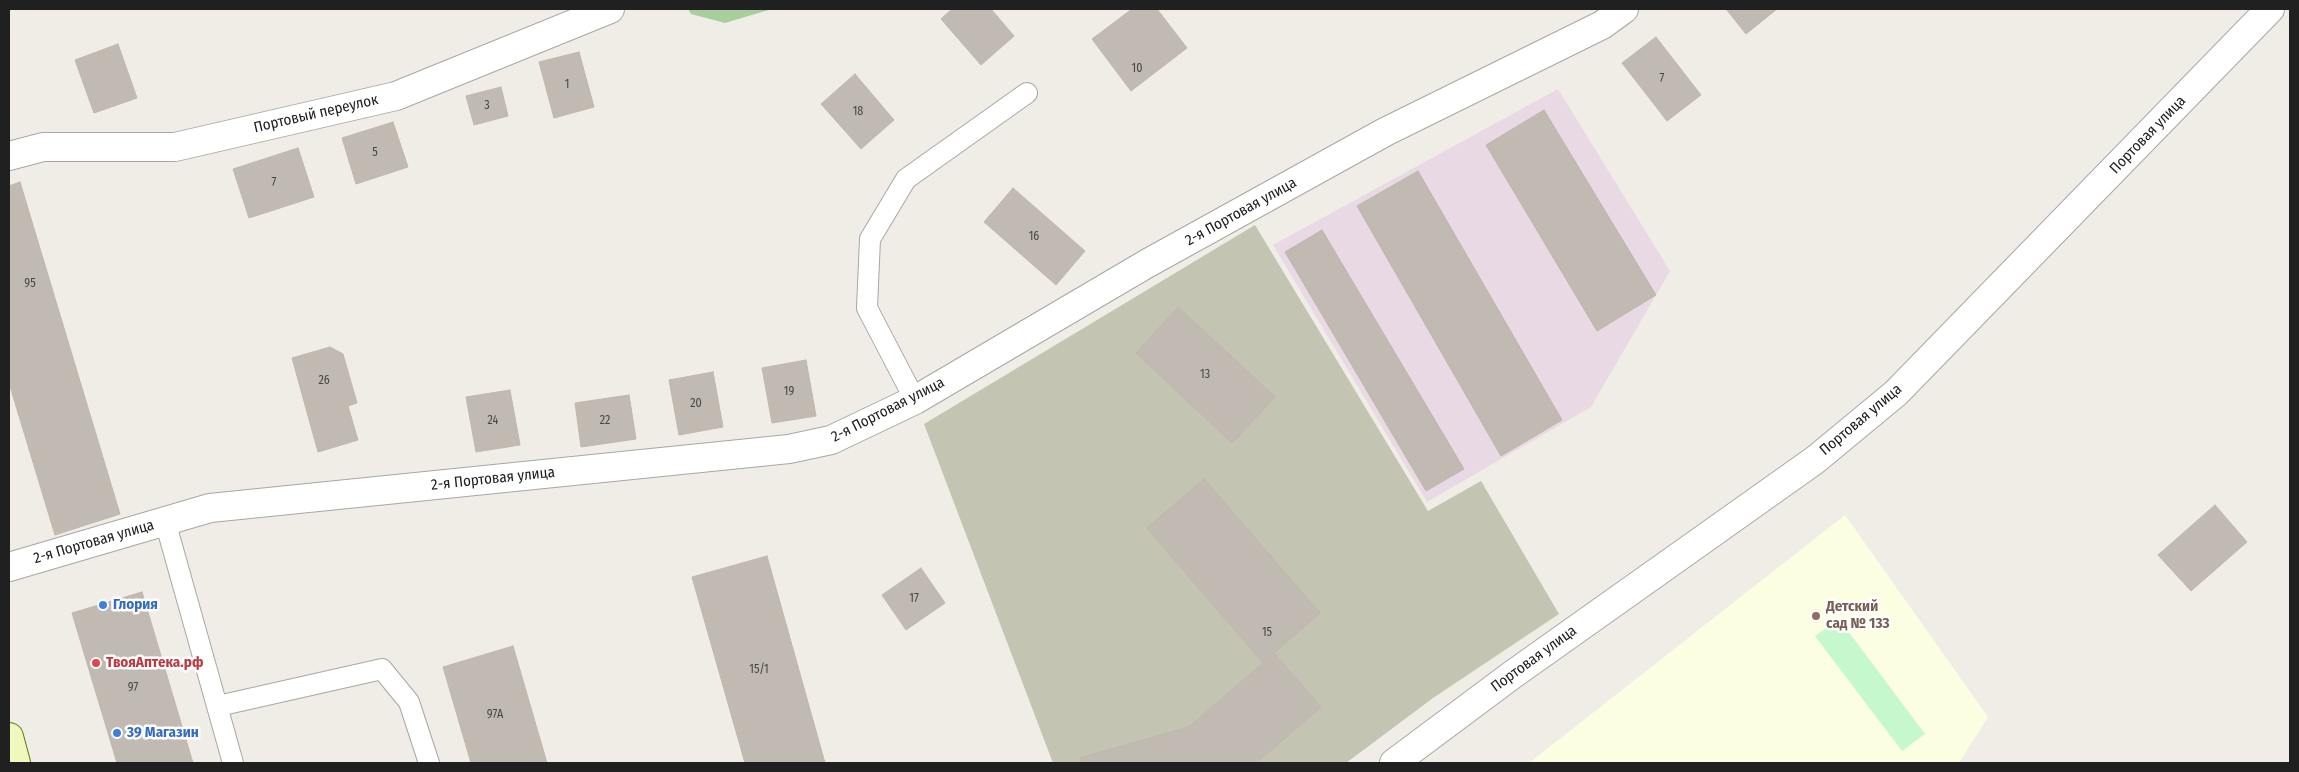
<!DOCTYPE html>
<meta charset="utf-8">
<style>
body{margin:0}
#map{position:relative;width:2299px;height:772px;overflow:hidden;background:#f0ede7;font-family:"Fira Sans Condensed",sans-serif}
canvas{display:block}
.frame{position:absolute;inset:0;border:10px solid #202020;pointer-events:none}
</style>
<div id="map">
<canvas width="2299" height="772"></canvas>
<div class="frame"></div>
</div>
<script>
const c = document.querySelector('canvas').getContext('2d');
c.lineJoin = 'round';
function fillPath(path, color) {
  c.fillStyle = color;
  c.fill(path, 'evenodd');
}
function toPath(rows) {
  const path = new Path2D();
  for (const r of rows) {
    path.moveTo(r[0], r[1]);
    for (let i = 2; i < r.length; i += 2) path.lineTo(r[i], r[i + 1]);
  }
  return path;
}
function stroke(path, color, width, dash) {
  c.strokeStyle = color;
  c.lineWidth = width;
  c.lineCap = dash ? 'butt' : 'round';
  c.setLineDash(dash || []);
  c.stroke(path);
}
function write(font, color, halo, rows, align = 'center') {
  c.font = font + ' "Fira Sans Condensed",sans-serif';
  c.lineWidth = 5;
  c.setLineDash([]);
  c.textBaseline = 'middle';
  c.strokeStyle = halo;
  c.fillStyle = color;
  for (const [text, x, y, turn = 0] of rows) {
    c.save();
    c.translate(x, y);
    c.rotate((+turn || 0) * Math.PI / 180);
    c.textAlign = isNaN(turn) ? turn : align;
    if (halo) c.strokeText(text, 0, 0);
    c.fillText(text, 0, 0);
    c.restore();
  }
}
fillPath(toPath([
 [1558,89,1670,271,1591,407,1427,502,1273,245]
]), '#e9d9e5');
fillPath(toPath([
 [1845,515,1988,717,1959,763,1529,763]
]), '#fcfee1');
fillPath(toPath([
 [1255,225,1428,511,1481,481,1559,614,1433,698,1346,763,1053,763,924,424]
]), '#c3c5b2');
fillPath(toPath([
 [688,9,772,9,725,23,691,14]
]), '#a8ce9c');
fillPath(toPath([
 [1839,619,1925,734,1902,751,1815,636]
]), '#c5f8cc');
const building = toPath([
 [952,9,991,9,1014,36,981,65,941,19,952,9],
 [1132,9,1157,9,1187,48,1131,91,1092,39,1132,9],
 [1726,9,1777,9,1746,34,1726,9],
 [1656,37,1701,95,1667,121,1622,63,1656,37],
 [118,44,137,98,94,113,75,60,118,44],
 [579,52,594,107,554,118,539,62,579,52],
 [855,74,894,120,861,149,821,104,855,74],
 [501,87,508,116,474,125,466,96,501,87],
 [1544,110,1656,295,1597,331,1486,145,1544,110],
 [393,122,408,167,356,184,342,138,393,122],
 [298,148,314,197,249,218,233,169,298,148],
 [1418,171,1562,420,1501,456,1357,206,1418,171],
 [20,182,120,514,55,535,9,383,9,186,20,182],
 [1013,188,1085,251,1056,285,984,222,1013,188],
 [1322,230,1464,469,1426,491,1285,252,1322,230],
 [1178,307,1275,397,1232,443,1136,353,1178,307],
 [330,347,343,354,357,403,348,406,358,440,318,452,292,358,330,347],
 [806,360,816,416,772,423,762,368,806,360],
 [713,372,723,427,679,435,669,380,713,372],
 [510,390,520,445,476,452,466,397,510,390],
 [629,395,636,439,581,447,575,403,629,395],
 [1204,479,1320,613,1274,653,1321,707,1256,763,1081,763,1080,758,1189,727,1263,663,1147,528,1204,479],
 [2215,505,2247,542,2191,591,2158,555,2215,505],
 [767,556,825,763,745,763,692,577,767,556],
 [921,568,945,603,906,630,882,595,921,568],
 [142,592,193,763,117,763,72,613,142,592],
 [513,646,547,763,471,763,443,667,513,646]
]);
fillPath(building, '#c1bab3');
stroke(building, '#c2b5a9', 1);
const service = toPath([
 [915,400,867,308,870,239,906,179,1027,93],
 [165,521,233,763],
 [218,706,382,669,409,702,429,763]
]);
const minor = toPath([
 [9,156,43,147,175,147,396,96,610,9],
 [9,567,210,508,789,449,831,440,915,400,1148,263,1385,132,1602,25,1624,9],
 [1394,763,1512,675,1815,460,1896,393,2270,9]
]);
const secondary = toPath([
 [9,737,16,763]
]);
stroke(service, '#a7a7a7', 22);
stroke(minor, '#a7a7a7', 30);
stroke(secondary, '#637608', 30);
stroke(service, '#fff', 20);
stroke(minor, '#fff', 28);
stroke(secondary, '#f1f8bd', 28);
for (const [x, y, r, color] of [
 [103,605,5,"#3f7fe0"],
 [1816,616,5,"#8d6e63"],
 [96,663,5,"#e0444e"],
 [117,733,5,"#3f7fe0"]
]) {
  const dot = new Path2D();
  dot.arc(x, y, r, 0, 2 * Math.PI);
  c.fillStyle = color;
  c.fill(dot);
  stroke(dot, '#fff', 2);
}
write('12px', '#484645', null, [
 ["10",1137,69],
 ["7",1662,79],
 ["1",567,85],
 ["3",487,106],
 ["18",858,112],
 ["5",375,153],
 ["7",274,183],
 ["16",1034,237],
 ["95",30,284],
 ["13",1205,375],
 ["26",324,381],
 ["19",789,392],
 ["20",696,404],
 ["24",493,421],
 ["22",605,421],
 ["17",914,599],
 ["15",1267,633],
 ["15/1",759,670],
 ["97",133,688],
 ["97А",495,715]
]);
write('15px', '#202020', '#fff', [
 ["Портовый переулок",316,114,-13],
 ["Портовая улица",2148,135,-46],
 ["2-я Портовая улица",1241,212,-29],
 ["2-я Портовая улица",888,410,-27],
 ["Портовая улица",1861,420,-40],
 ["2-я Портовая улица",493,479,-6],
 ["2-я Портовая улица",94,542,-16],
 ["Портовая улица",1534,659,-36]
]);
write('bold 15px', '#366cbe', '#fff', [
 ["Глория",113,605],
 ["39 Магазин",127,733]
], 'left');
write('bold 15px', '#785e54', '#fff', [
 ["Детский",1826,607],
 ["сад № 133",1826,624]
], 'left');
write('bold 15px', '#be3a42', '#fff', [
 ["ТвояАптека.рф",106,663]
], 'left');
</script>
